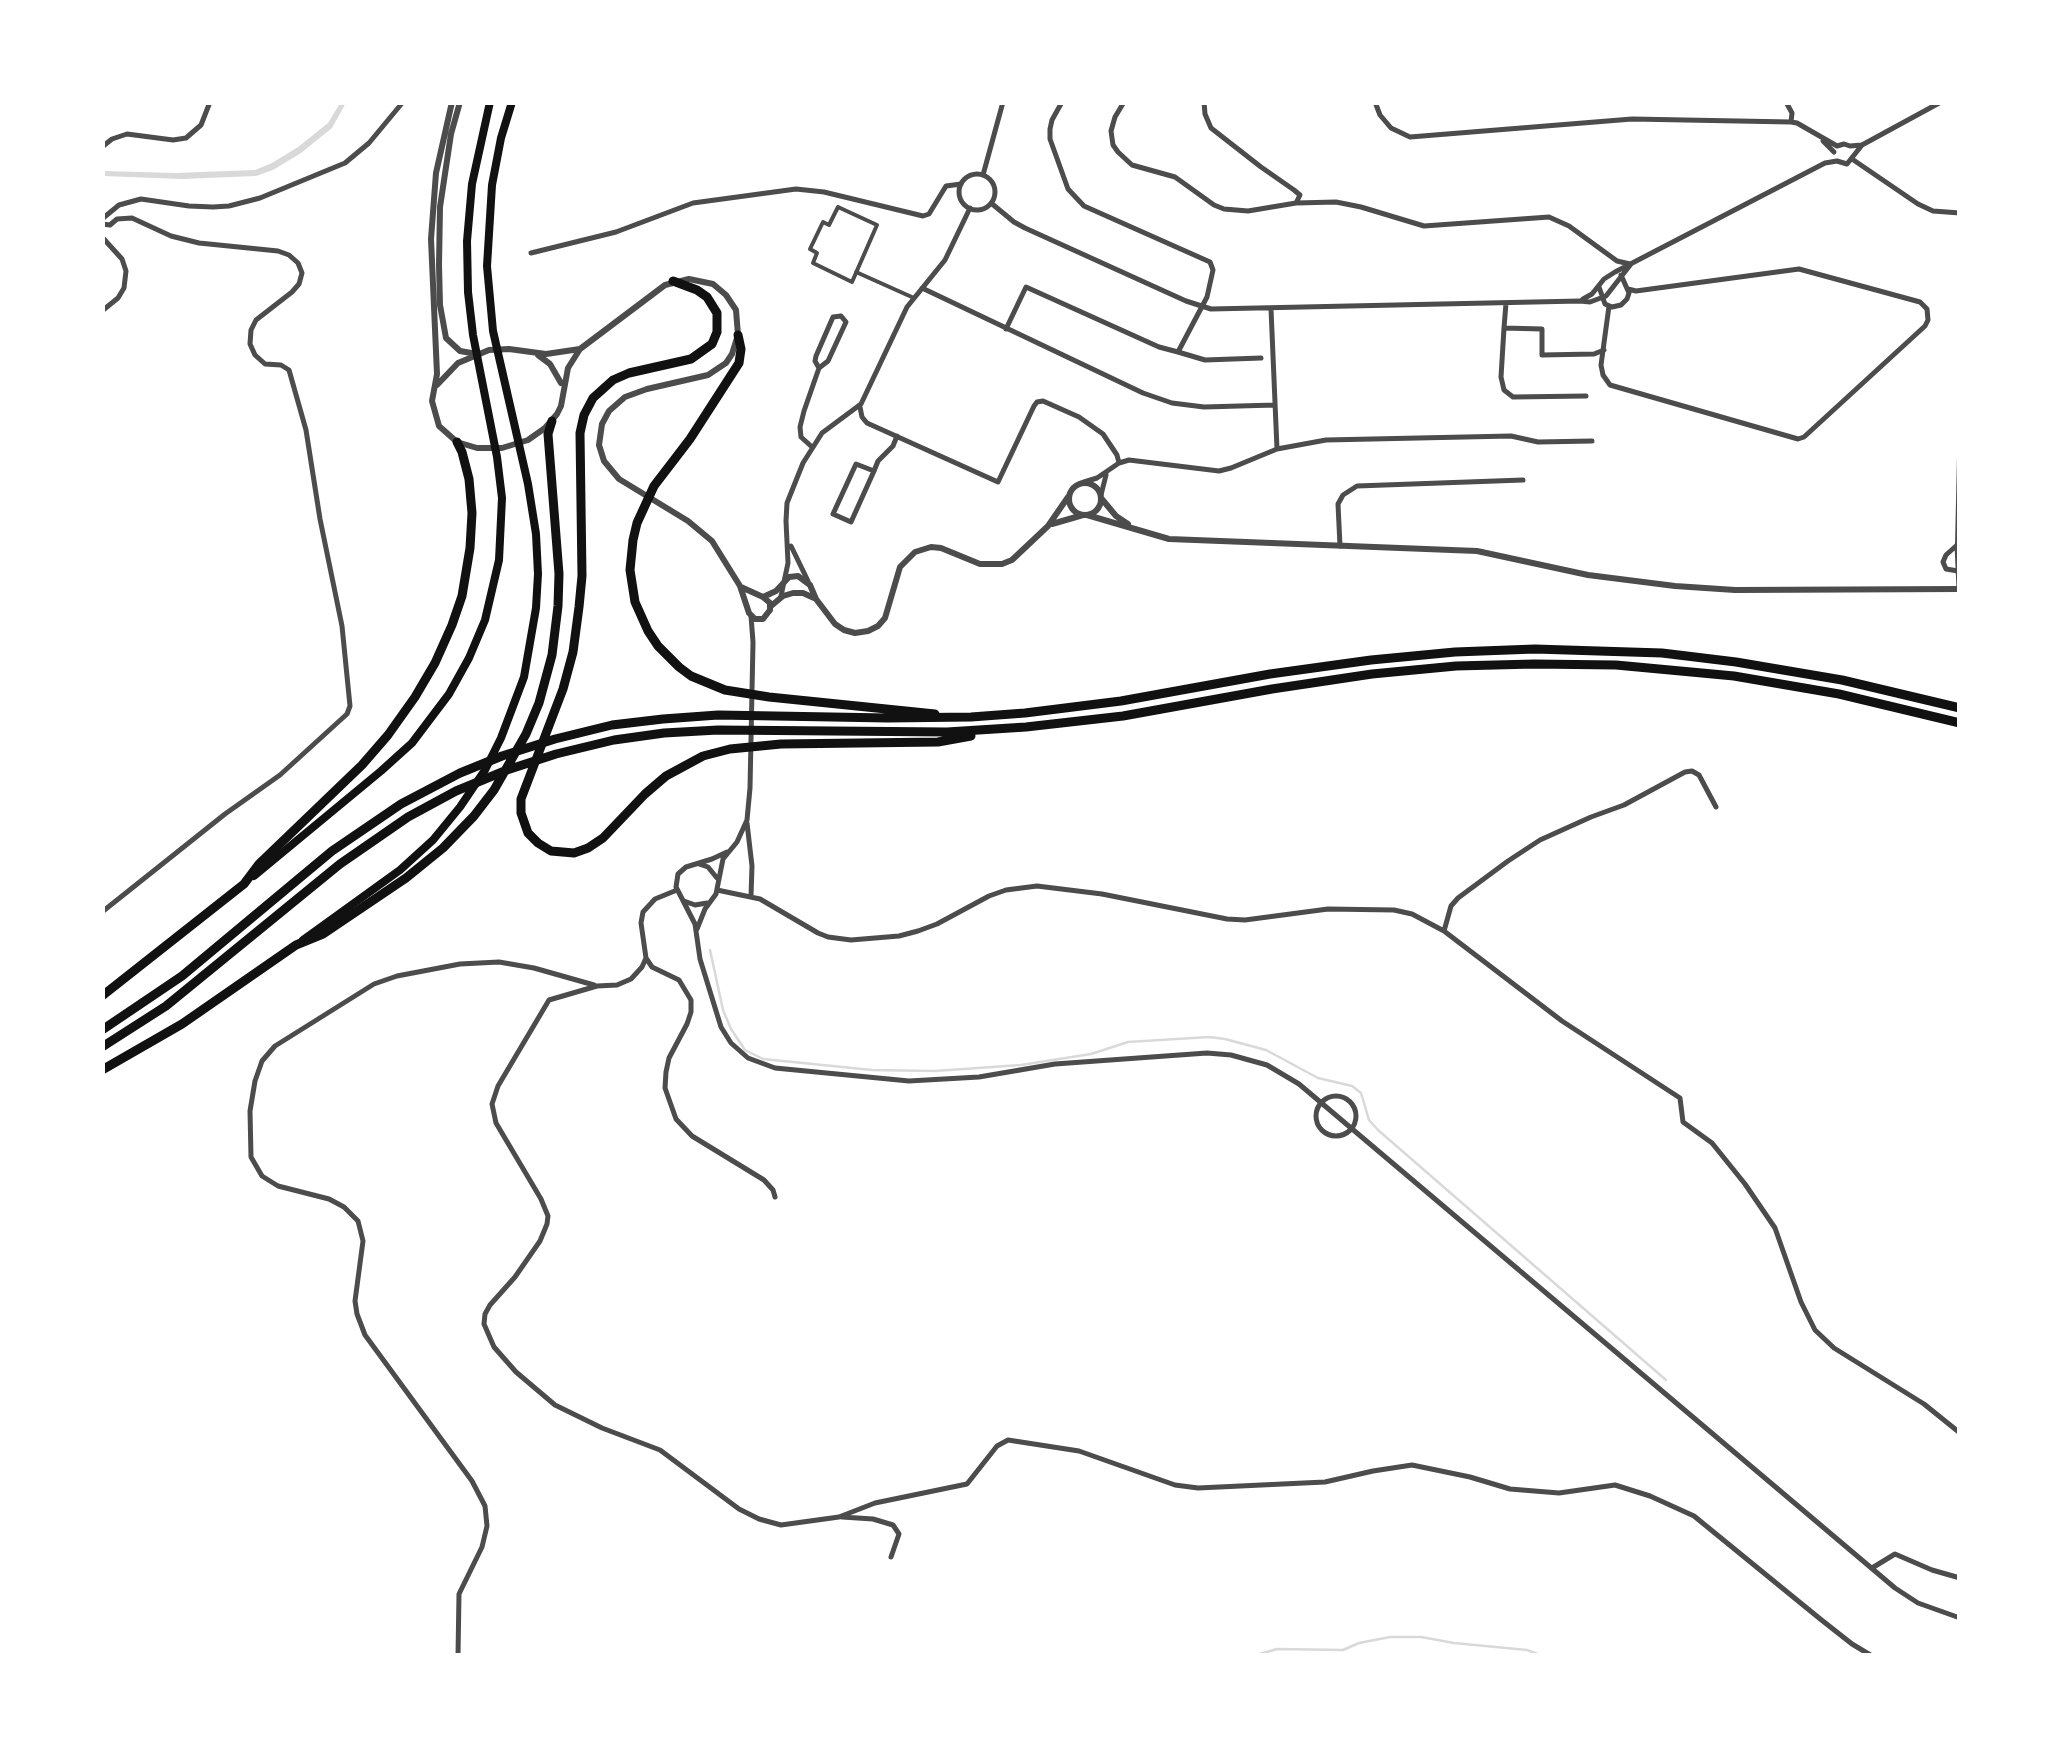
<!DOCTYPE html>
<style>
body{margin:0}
#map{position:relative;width:2062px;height:1758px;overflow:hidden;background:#fff;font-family:Poppins,sans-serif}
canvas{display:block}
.frame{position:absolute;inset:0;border:105px solid #fff;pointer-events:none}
</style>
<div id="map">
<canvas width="2062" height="1758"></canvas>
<div class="frame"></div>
</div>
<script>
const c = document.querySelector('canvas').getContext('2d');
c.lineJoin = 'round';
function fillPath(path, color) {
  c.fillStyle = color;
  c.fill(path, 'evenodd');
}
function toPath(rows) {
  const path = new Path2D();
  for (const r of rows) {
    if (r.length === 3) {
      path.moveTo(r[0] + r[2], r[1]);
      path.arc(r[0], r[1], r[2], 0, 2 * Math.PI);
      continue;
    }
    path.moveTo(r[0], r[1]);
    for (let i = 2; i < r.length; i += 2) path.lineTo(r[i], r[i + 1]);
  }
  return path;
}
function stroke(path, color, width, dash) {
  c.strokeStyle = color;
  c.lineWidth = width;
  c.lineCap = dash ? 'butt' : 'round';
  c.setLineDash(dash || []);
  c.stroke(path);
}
fillPath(toPath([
 [340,103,346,103,332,128,301,153,273,170,256,176,182,179,103,176,103,171,175,173,255,170,272,163,298,147,328,123]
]), '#d9d9d9');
stroke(toPath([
 [710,950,723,1010,731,1029,745,1050,763,1059,872,1070,935,1071,1021,1065,1091,1054,1128,1042,1209,1037,1225,1039,1266,1050,1318,1078,1352,1086,1361,1093,1369,1120,1378,1130,1666,1380],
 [1252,1656,1277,1649,1343,1650,1359,1643,1390,1637,1421,1637,1454,1643,1527,1650,1543,1656]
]), '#d9d9d9', 2.5);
stroke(toPath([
 [838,207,877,225,852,282,813,263,817,253,810,249,823,222,829,225,838,207],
 [856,272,914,298],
 [1957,545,1960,412]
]), '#4c4c4c', 4);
stroke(toPath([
 [1124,102,1115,117,1111,131,1113,145,1118,152,1132,165,1175,177,1214,205,1224,209,1248,211,1296,203,1336,202,1361,207,1424,226,1549,217,1569,226,1617,261,1630,264],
 [1204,102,1205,114,1211,128,1261,167,1294,190,1300,195,1296,203],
 [1375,102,1380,115,1391,128,1410,137,1632,119,1791,122,1797,123,1837,146,1844,144,1850,146,1862,145],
 [1786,102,1792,113,1791,122],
 [1823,141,1834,152],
 [102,147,112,139,127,134,173,140,186,138,201,125,210,102],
 [1852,159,1918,204,1933,211,1960,213],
 [977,192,18],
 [983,175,1003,102],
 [991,203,1014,222,1025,228,1186,301,1211,309,1580,301,1590,302,1606,296,1631,264],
 [102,219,119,205,141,199,189,206,213,207,229,206,260,198,345,163,369,143,403,102],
 [102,224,110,225,117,219,132,218,171,236,199,243,278,251,289,255,298,263,302,273,299,284,292,292,256,320,251,330,250,344,255,355,265,364,281,365,289,370,306,430,320,519,342,626,350,706,347,714,280,775,225,814,102,912],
 [102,237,122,259,126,271,124,288,118,298,102,311],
 [531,253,616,232,693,203,796,189,824,192,923,216,929,214,946,186,961,184],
 [1599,287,1605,304,1612,307,1621,305,1627,299,1629,293,1621,275],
 [922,288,1143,393,1172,403,1204,407,1275,405],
 [1583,299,1592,294,1604,279,1615,272,1825,163,1837,161,1847,164,1862,145,1941,102],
 [1506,303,1504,328,1542,329,1542,355,1594,354,1604,350],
 [1609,306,1601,365,1603,375,1610,385,1798,439,1804,437,1925,326,1928,320,1927,309,1920,302,1799,269,1636,291,1628,289],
 [1271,309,1277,449],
 [1504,328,1501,377,1504,390,1513,397,1586,396],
 [1006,329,1026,287,1159,347,1178,352,1207,297,1213,270,1210,262,1084,206,1068,189,1050,139,1050,129,1052,120,1062,102],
 [1178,352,1205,360,1261,358],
 [860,407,862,417,867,423,998,482,1034,406,1037,402,1043,401,1079,417,1103,434,1117,455,1119,463],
 [812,447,801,437,800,427,804,411,819,368,828,361,846,322,841,316,833,317,816,356,815,361,819,368],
 [874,471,856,464,833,514,851,522,874,471,878,461,893,446,897,436],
 [1084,482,1097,478,1119,463,1129,460,1219,471,1231,468,1277,449,1326,440,1511,436,1538,442,1592,441],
 [1101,495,1106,475],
 [1957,545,1959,589],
 [791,546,808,581],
 [1340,546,1338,504,1343,495,1357,486,1523,480],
 [1956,546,1946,555,1943,562,1946,569,1958,571],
 [781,596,788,563,786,521,787,503,803,463,822,433,861,404,907,307,945,260,970,208],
 [747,823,752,866,751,896],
 [727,852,712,859,686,867,678,874,676,887,695,924,700,959,721,1027,731,1043,748,1058,775,1068,909,1081,979,1077,1055,1064,1207,1053,1231,1055,1267,1065,1299,1084,1895,1588,1918,1603,1960,1618],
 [699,864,708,867,717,878],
 [677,890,655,899,643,912,641,923,646,958,642,967,631,979,617,985,597,986,549,1000,498,1086,492,1104,496,1123,541,1199,548,1216,547,1224,540,1241,515,1277,490,1305,485,1314,484,1324,494,1347,516,1372,555,1405,602,1428,660,1450,739,1509,759,1519,781,1525,839,1517,875,1503,967,1484,997,1446,1008,1440,1079,1451,1175,1485,1198,1488,1325,1482,1373,1471,1412,1465,1470,1477,1510,1489,1559,1493,1615,1485,1650,1496,1694,1516,1819,1618,1852,1644,1872,1656],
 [717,890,760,899,818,933,828,937,851,940,899,936,918,931,937,924,989,896,1006,890,1037,886,1102,894,1227,919,1245,920,1328,909,1394,910,1412,914,1444,931,1562,1021,1680,1098,1683,1122,1712,1143,1745,1184,1775,1228,1801,1302,1815,1330,1834,1348,1924,1404,1960,1433],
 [684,901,695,905,707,903],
 [697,929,705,909,716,894,723,859,737,842,747,820,750,788,753,642,751,616],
 [1444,931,1451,906,1458,898,1508,861,1540,840,1591,817,1624,805,1685,772,1692,771,1699,775,1716,807],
 [646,958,652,967,679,980,691,1000,691,1012,687,1024,669,1058,666,1072,665,1088,676,1119,692,1136,764,1180,773,1190,775,1197],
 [1336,1116,20],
 [842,1517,873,1519,893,1525,899,1534,891,1557],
 [1872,1568,1895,1554,1932,1570,1960,1578],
 [458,1656,459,1594,482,1547,487,1526,485,1506,472,1481,365,1335,357,1314,355,1301,363,1241,358,1221,344,1207,329,1199,278,1186,262,1176,251,1157,250,1111,255,1081,262,1061,275,1046,374,984,397,976,460,964,499,962,534,968,594,985]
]), '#4c4c4c', 5);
stroke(toPath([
 [452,102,436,173,431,239,437,374,432,401,439,426,457,442,477,448,502,448,528,440,545,428,557,414,561,406,568,368,580,349,665,285,689,279,713,284,726,295,736,310,738,335,732,354,726,363,708,375,647,389,625,397,609,411,602,424,599,445,604,461,619,479,688,521,712,541,740,586,749,613,755,619,763,619,770,610,770,603,763,597],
 [460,102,451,134,440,207,439,265,440,305,446,338,460,351,477,354],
 [538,355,550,364,561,383],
 [437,385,458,363,489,350,509,349,546,354,580,349],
 [1085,499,16],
 [1101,498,1116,516,1128,524],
 [1087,515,1169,539,1477,551,1588,575,1675,586,1735,590,1960,589],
 [1052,524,1083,515],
 [741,587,763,597,776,591,789,577,798,576,810,585,816,599,835,624,844,630,855,633,868,631,878,626,885,618,900,567,915,552,931,547,941,548,980,564,1002,564,1012,560,1048,526,1068,497],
 [771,606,783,596,793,593,803,593,814,598]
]), '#4c4c4c', 6);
stroke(toPath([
 [254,876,381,771,412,743,449,694,469,658,485,620,499,560,502,498,497,457,473,335,468,292,467,241,472,184,490,102],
 [303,940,400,870,433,840,460,807,485,770,501,738,524,677,536,608,538,574,536,534,528,484,493,331,487,266,492,185,501,138,512,102]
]), '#111', 8);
stroke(toPath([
 [673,281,697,290,707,297,717,313,717,332,712,344,691,359,629,373,613,380,593,398,584,415,580,433,582,576,579,607,573,652,563,689,521,799,521,813,528,833,538,843,551,851,574,853,588,848,603,838,645,794,666,776,703,756,730,749,781,744,938,742,971,736],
 [738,335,741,349,739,363,690,439,654,486,637,523,633,540,630,570,635,602,648,631,658,646,679,667,691,676,725,690,769,697,935,714],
 [102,996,244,884,259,864,362,765,388,735,415,697,435,663,452,625,462,596,470,548,472,513,469,479,462,452,457,442],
 [102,1030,182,976,332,851,401,804,460,773,502,756,555,739,612,725,663,719,718,715,888,718,971,717,1025,713,1121,701,1270,674,1371,660,1455,652,1535,649,1662,653,1736,662,1842,680,1960,708],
 [102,1047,166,1006,340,864,408,817,456,791,507,770,556,754,614,740,664,733,718,730,947,732,1026,727,1123,716,1272,689,1372,674,1456,666,1534,664,1616,665,1734,676,1839,694,1960,723],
 [102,1070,182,1024,296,945,323,934,406,878,443,848,474,816,494,790,526,734,539,703,552,655,558,606,559,574,548,434,552,421]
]), '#111', 9);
</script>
